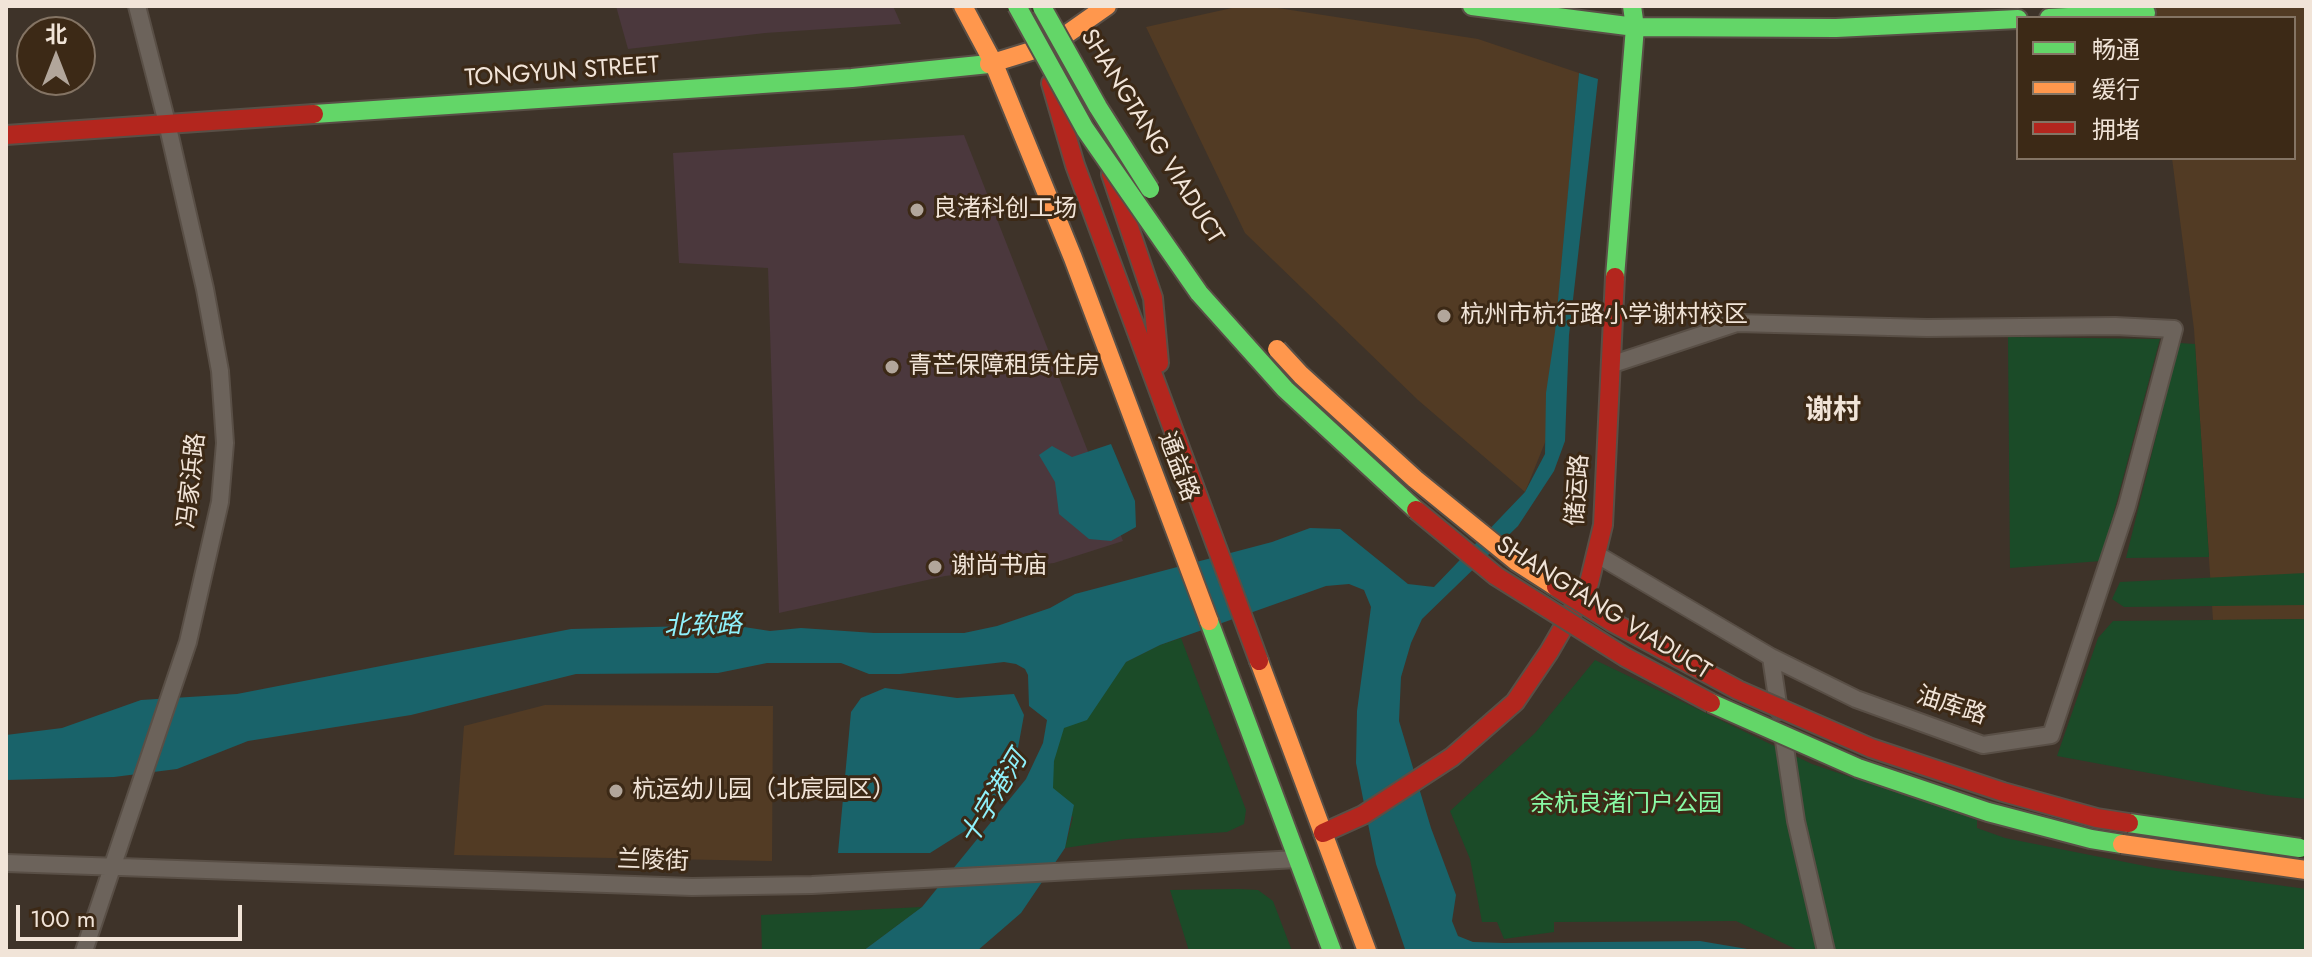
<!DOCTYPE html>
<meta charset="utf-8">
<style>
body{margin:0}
#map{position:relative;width:2312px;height:957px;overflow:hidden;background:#3e3329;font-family:Jost,"Noto Sans SC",sans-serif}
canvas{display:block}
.frame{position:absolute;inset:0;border:8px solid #f1e4d8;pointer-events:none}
.legend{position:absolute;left:2016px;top:16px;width:280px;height:144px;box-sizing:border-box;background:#3c2916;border:2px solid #847464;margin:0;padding:10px 14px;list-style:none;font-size:24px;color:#f1e4d8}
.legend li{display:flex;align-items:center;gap:16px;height:40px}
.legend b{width:40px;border:2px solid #847464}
.north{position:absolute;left:16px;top:16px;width:80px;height:80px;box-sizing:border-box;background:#3c2916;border:2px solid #847464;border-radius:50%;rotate:0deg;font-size:22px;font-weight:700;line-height:32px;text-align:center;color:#f1e4d8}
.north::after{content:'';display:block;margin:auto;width:28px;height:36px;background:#b2a69b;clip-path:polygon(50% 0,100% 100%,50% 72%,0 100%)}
.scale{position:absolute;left:16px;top:905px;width:226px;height:36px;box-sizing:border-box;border:4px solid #f1e4d8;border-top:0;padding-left:10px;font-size:24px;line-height:28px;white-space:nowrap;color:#f1e4d8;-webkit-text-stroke:6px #3c2916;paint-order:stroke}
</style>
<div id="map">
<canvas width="2312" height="957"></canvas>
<div class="frame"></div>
<ul class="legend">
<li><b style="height:10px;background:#63d668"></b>畅通</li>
<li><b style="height:10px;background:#ff974d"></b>缓行</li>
<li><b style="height:10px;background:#b3261e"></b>拥堵</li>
</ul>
<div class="north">北</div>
<div class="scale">100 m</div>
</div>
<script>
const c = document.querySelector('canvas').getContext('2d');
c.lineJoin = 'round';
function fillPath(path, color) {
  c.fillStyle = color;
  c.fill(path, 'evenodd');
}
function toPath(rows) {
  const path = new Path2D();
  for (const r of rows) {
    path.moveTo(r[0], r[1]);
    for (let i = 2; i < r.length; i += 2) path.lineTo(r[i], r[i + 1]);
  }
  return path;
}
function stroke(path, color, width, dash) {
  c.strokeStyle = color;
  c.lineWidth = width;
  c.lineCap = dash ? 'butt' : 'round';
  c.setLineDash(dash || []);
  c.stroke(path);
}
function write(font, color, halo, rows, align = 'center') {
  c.font = font + ' Jost,"Noto Sans SC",sans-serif';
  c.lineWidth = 6;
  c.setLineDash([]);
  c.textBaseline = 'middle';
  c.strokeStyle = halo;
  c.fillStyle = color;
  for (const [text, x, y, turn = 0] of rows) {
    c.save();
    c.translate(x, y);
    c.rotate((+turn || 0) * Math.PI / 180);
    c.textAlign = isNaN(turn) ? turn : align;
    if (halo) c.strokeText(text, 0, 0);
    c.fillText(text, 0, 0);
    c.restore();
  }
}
fillPath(toPath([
 [616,6,893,6,901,24,765,33,628,49],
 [964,135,1123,541,1054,563,945,576,779,613,768,268,679,263,673,153]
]), '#4b383d');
fillPath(toPath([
 [1241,6,1265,6,1478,39,1579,73,1546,440,1525,492,1418,400,1245,233,1146,27],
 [2152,6,2306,6,2306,619,2213,620,2194,329,2172,158,2294,158,2294,18,2154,18],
 [545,705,773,706,772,861,454,855,464,726]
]), '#523b24');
fillPath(toPath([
 [2008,337,2160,339,2101,561,2010,568],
 [2179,343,2195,344,2209,557,2126,558],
 [2306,573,2306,605,2124,607,2112,599,2120,582],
 [2306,619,2306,799,2268,795,2057,756,2098,638,2113,621],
 [1181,638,1246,810,1244,824,1227,832,1125,839,1065,848,1073,817,1049,794,1059,725,1126,662,1160,645],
 [1595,660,1812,764,1977,820,1977,828,2005,838,2155,868,2306,889,2306,951,1800,951,1736,921,1554,922,1554,932,1504,939,1497,922,1482,922,1470,859,1450,811,1535,733],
 [1238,889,1258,890,1273,901,1292,951,1189,951,1170,890],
 [922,907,863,951,762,951,761,915]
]), '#1b4b28');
fillPath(toPath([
 [1579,73,1598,79,1569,335,1565,441,1554,471,1518,526,1422,619,1411,643,1401,677,1399,721,1431,828,1456,895,1452,921,1458,936,1473,942,1504,943,1700,941,1759,951,1405,949,1376,864,1356,763,1357,711,1371,607,1364,590,1349,584,1326,586,1160,645,1126,662,1087,720,1064,728,1054,761,1053,788,1074,805,1065,848,1021,913,977,951,863,951,922,907,1026,779,1043,743,1047,720,1029,706,1028,675,1025,669,1016,664,1004,662,900,674,869,674,841,663,767,663,718,673,576,674,411,715,248,741,177,769,114,777,6,780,6,735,62,728,141,700,237,694,571,629,731,625,770,631,801,628,874,633,964,633,997,626,1050,608,1075,594,1272,542,1310,528,1340,529,1408,584,1434,587,1525,492,1545,454,1546,393,1555,332],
 [1111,444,1135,501,1136,527,1111,541,1089,539,1059,514,1055,482,1039,455,1052,446,1072,457],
 [885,688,957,698,1014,694,1024,715,1013,775,987,817,930,853,838,853,851,712,861,698]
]), '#19636a');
const street = toPath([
 [1596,554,1771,657,1856,699,1983,745,2051,735,2127,506,2174,329,2115,326,1927,328,1737,323,1610,365],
 [1771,657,1779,711],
 [1783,734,1796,821,1826,951],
 [6,863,692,887,812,885,1297,859],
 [84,951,188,642,220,502,225,443,220,371,205,289,167,123,137,6]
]);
const fast = toPath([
 [1472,6,1635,27,1836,28,2018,19],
 [2049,18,2146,13],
 [314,114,852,78,989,64],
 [1615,277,1635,27,1632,6],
 [1209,621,1332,951]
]);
const slow = toPath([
 [963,6,994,64,1073,258,1209,621],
 [989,64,1041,48,1067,34,1107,6],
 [1259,661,1367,951]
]);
const jam = toPath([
 [1051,83,1075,165,1259,661],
 [6,135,314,114],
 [1111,174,1153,298,1159,363],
 [1323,833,1363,815,1452,757,1515,702,1549,652,1589,583,1603,525,1615,277]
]);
stroke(street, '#594f46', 20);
stroke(fast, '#594f46', 22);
stroke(slow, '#594f46', 22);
stroke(jam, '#594f46', 22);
stroke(street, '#6c635b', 16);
stroke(fast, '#63d668', 18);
stroke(slow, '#ff974d', 18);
stroke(jam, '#b3261e', 18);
const fastBridge = toPath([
 [1017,6,1085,129,1199,293,1285,389,1416,510],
 [1042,7,1098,107,1150,189],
 [1711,703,1858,768,1988,812,2091,839,2122,844],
 [2129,823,2300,848]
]);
const slowBridge = toPath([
 [1277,349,1301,375,1415,479,1517,562,1556,587],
 [2122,844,2306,870]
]);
const jamBridge = toPath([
 [1416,510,1496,576,1625,657,1711,703],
 [1556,587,1612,622,1738,690,1871,748,2003,792,2097,818,2129,823]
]);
stroke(fastBridge, '#594f46', 22, []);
stroke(slowBridge, '#594f46', 22, []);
stroke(jamBridge, '#594f46', 22, []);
stroke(fastBridge, '#63d668', 18);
stroke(slowBridge, '#ff974d', 18);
stroke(jamBridge, '#b3261e', 18);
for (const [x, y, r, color] of [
 [917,210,8,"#b2a69b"],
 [1444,316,8,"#b2a69b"],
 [892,367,8,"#b2a69b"],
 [935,567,8,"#b2a69b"],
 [616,791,8,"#b2a69b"]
]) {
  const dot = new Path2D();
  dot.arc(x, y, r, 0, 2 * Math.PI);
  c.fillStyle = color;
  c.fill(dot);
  stroke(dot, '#3c2916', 3);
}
write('24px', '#f1e4d8', '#3c2916', [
 ["TONGYUN STREET",562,73,-4],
 ["SHANGTANG VIADUCT",1151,137,58],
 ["通益路",1177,467,69],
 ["冯家浜路",193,481,-84],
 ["储运路",1579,490,-86],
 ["SHANGTANG VIADUCT",1603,609,32],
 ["油库路",1951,707,18],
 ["兰陵街",653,862,2]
]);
write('24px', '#f1e4d8', '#3c2916', [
 ["良渚科创工场",933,210],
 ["杭州市杭行路小学谢村校区",1460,316],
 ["青芒保障租赁住房",908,367],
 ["谢尚书庙",951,567],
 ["杭运幼儿园（北宸园区）",632,791]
], 'left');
write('24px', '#89faa6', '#3c2916', [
 ["余杭良渚门户公园",1626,805]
]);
write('italic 26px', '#8ff1fb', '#3c2916', [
 ["北软路",703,627,-2],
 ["十字港河",995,799,-59]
]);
write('bold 28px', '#f1e4d8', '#3c2916', [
 ["谢村",1833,412]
]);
</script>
